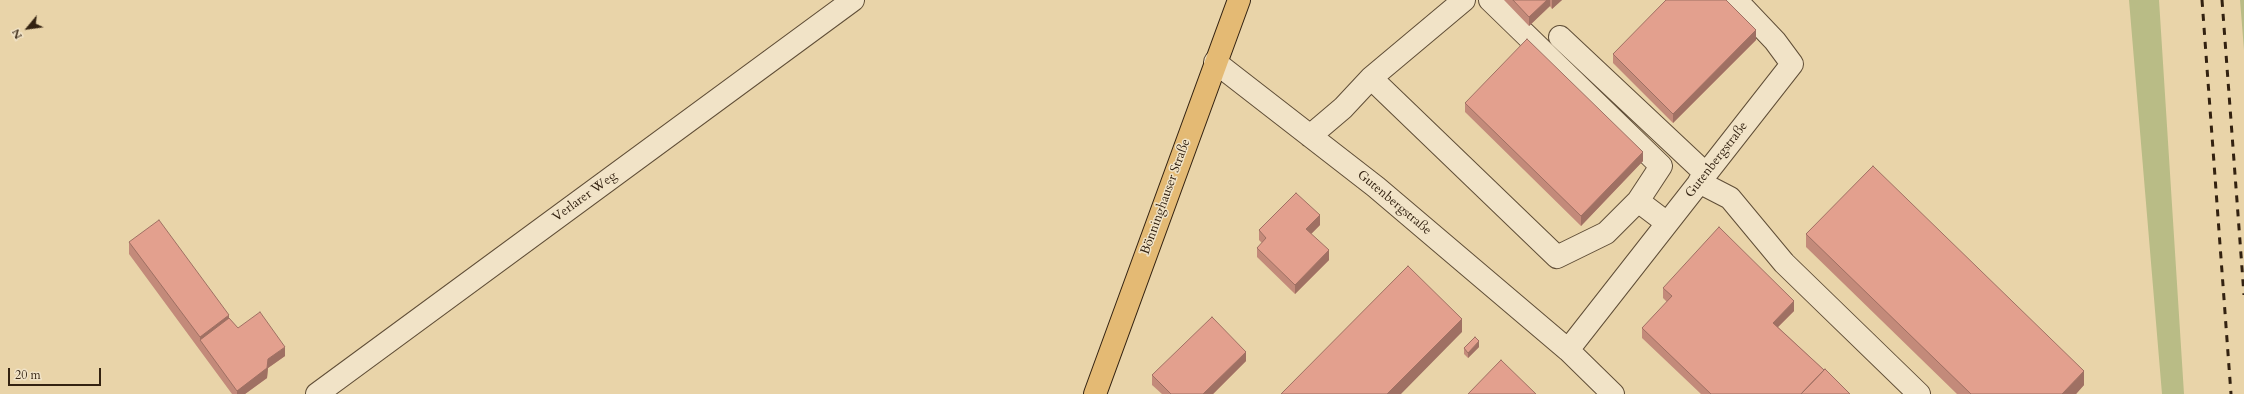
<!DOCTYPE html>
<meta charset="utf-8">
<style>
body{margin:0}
#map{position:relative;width:2244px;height:394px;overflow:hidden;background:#e9d4a9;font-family:Cardo,serif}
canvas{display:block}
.north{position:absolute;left:8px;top:8px;width:40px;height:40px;-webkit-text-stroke:3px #f1e3c7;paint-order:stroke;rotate:241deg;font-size:11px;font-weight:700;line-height:16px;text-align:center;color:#321}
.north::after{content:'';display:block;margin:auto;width:14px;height:18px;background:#321;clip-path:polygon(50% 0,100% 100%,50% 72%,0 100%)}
.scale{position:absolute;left:8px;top:368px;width:93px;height:18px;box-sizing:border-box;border:2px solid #321;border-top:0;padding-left:5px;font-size:12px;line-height:14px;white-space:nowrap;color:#321;-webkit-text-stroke:3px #f1e3c7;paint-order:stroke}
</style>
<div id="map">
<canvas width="2244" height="394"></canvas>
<div class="north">N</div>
<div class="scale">20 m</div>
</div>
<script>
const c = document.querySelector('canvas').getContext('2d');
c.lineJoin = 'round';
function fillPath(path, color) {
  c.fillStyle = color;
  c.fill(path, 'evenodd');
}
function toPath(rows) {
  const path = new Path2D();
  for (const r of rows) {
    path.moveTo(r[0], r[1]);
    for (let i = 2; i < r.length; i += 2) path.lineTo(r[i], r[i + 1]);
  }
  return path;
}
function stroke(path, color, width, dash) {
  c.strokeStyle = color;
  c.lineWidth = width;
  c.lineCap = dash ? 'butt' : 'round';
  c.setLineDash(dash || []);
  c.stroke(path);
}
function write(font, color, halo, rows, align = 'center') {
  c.font = font + ' Cardo,serif';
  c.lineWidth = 3;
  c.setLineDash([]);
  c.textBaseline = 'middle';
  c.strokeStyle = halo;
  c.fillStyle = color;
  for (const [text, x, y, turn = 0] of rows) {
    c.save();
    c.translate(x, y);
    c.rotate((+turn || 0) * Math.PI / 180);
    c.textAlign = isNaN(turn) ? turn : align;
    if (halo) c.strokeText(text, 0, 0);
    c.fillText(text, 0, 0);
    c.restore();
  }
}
fillPath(toPath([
 [2129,0,2159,0,2184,394,2162,394],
 [2240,0,2244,0,2244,50]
]), '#b9bc86');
const minor = toPath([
 [1490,0,1661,166,1638,201],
 [1560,37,1706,174],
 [1215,62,1376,187,1568,350,1613,394],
 [1371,78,1557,257,1606,233,1638,201,1667,223],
 [1310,136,1343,108,1371,78,1464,0],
 [1699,182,1730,198,1784,263,1919,394],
 [1568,350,1792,64,1775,41,1736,0],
 [317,394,853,0]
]);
const major = toPath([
 [1095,394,1239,0]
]);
stroke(minor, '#604e37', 24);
stroke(major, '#321', 24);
stroke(minor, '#f1e3c7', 22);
stroke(major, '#e4ba74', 22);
stroke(toPath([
 [2202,0,2231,394],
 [2222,0,2244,295]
]), '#321', 3, [7, 7]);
fillPath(toPath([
 [1504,0,1562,0,1552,9,1550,6,1529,26],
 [1756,40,1673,123,1613,63,1613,54],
 [1465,103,1643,161,1581,226,1465,112],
 [1320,225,1311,234,1329,260,1295,294,1257,257,1257,248,1262,243,1259,240,1259,230],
 [1806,234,2084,385,2076,394,1957,394,1806,247],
 [129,242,229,318,238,328,285,356,268,368,267,378,245,394,232,394,129,254],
 [1663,288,1794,311,1778,327,1850,394,1701,394,1642,338,1642,328,1667,302,1663,298],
 [1479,347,1468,358,1464,354,1464,348],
 [1246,361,1213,394,1162,394,1152,385,1152,375]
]), '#c38a7a');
fillPath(toPath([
 [1547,0,1550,0,1550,6,1529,26,1529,17],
 [1552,0,1562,0,1552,9],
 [1756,30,1756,40,1673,123,1673,114],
 [1643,152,1643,161,1581,226,1581,216],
 [1320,215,1320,225,1306,239,1306,229],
 [1329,250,1329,260,1295,294,1295,285],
 [1794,301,1794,311,1773,332,1773,323],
 [229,315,229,327,200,340,200,337],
 [1462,319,1462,332,1401,394,1387,394],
 [1479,341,1479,347,1468,358,1468,353],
 [285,347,285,356,268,368,267,378,245,394,237,394,237,391,268,359],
 [1246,352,1246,361,1213,394,1203,394],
 [2084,371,2084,385,2076,394,2062,394]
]), '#9f7063');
const building = toPath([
 [1513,0,1547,0,1529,17,1513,0],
 [1666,0,1726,0,1756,30,1673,114,1613,54,1666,0],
 [1527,39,1643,152,1581,216,1465,103,1527,39],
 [1873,166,2084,371,2062,394,1971,394,1806,234,1873,166],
 [1296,193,1320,215,1306,229,1329,250,1295,285,1257,248,1266,238,1259,230,1296,193],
 [159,220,229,315,200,337,129,242,159,220],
 [1719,227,1794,301,1773,323,1824,370,1801,394,1711,394,1642,328,1672,296,1663,288,1719,227],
 [1408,266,1462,319,1387,394,1281,394,1408,266],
 [260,312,285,347,268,359,267,368,237,391,200,340,229,318,238,328,260,312],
 [1212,317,1246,352,1203,394,1171,394,1152,375,1212,317],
 [1475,337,1479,341,1468,353,1464,348,1475,337],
 [1501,360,1536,394,1468,394,1501,360],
 [1825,369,1850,394,1801,394,1825,369]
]);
fillPath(building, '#e3a08e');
stroke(building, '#9f7063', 1);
write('13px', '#321', '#f1e3c7', [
 ["Gutenbergstraße",1717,160,-52],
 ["Verlarer Weg",585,197,-36],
 ["Bönninghauser Straße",1166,197,-70],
 ["Gutenbergstraße",1394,203,40]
]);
</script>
